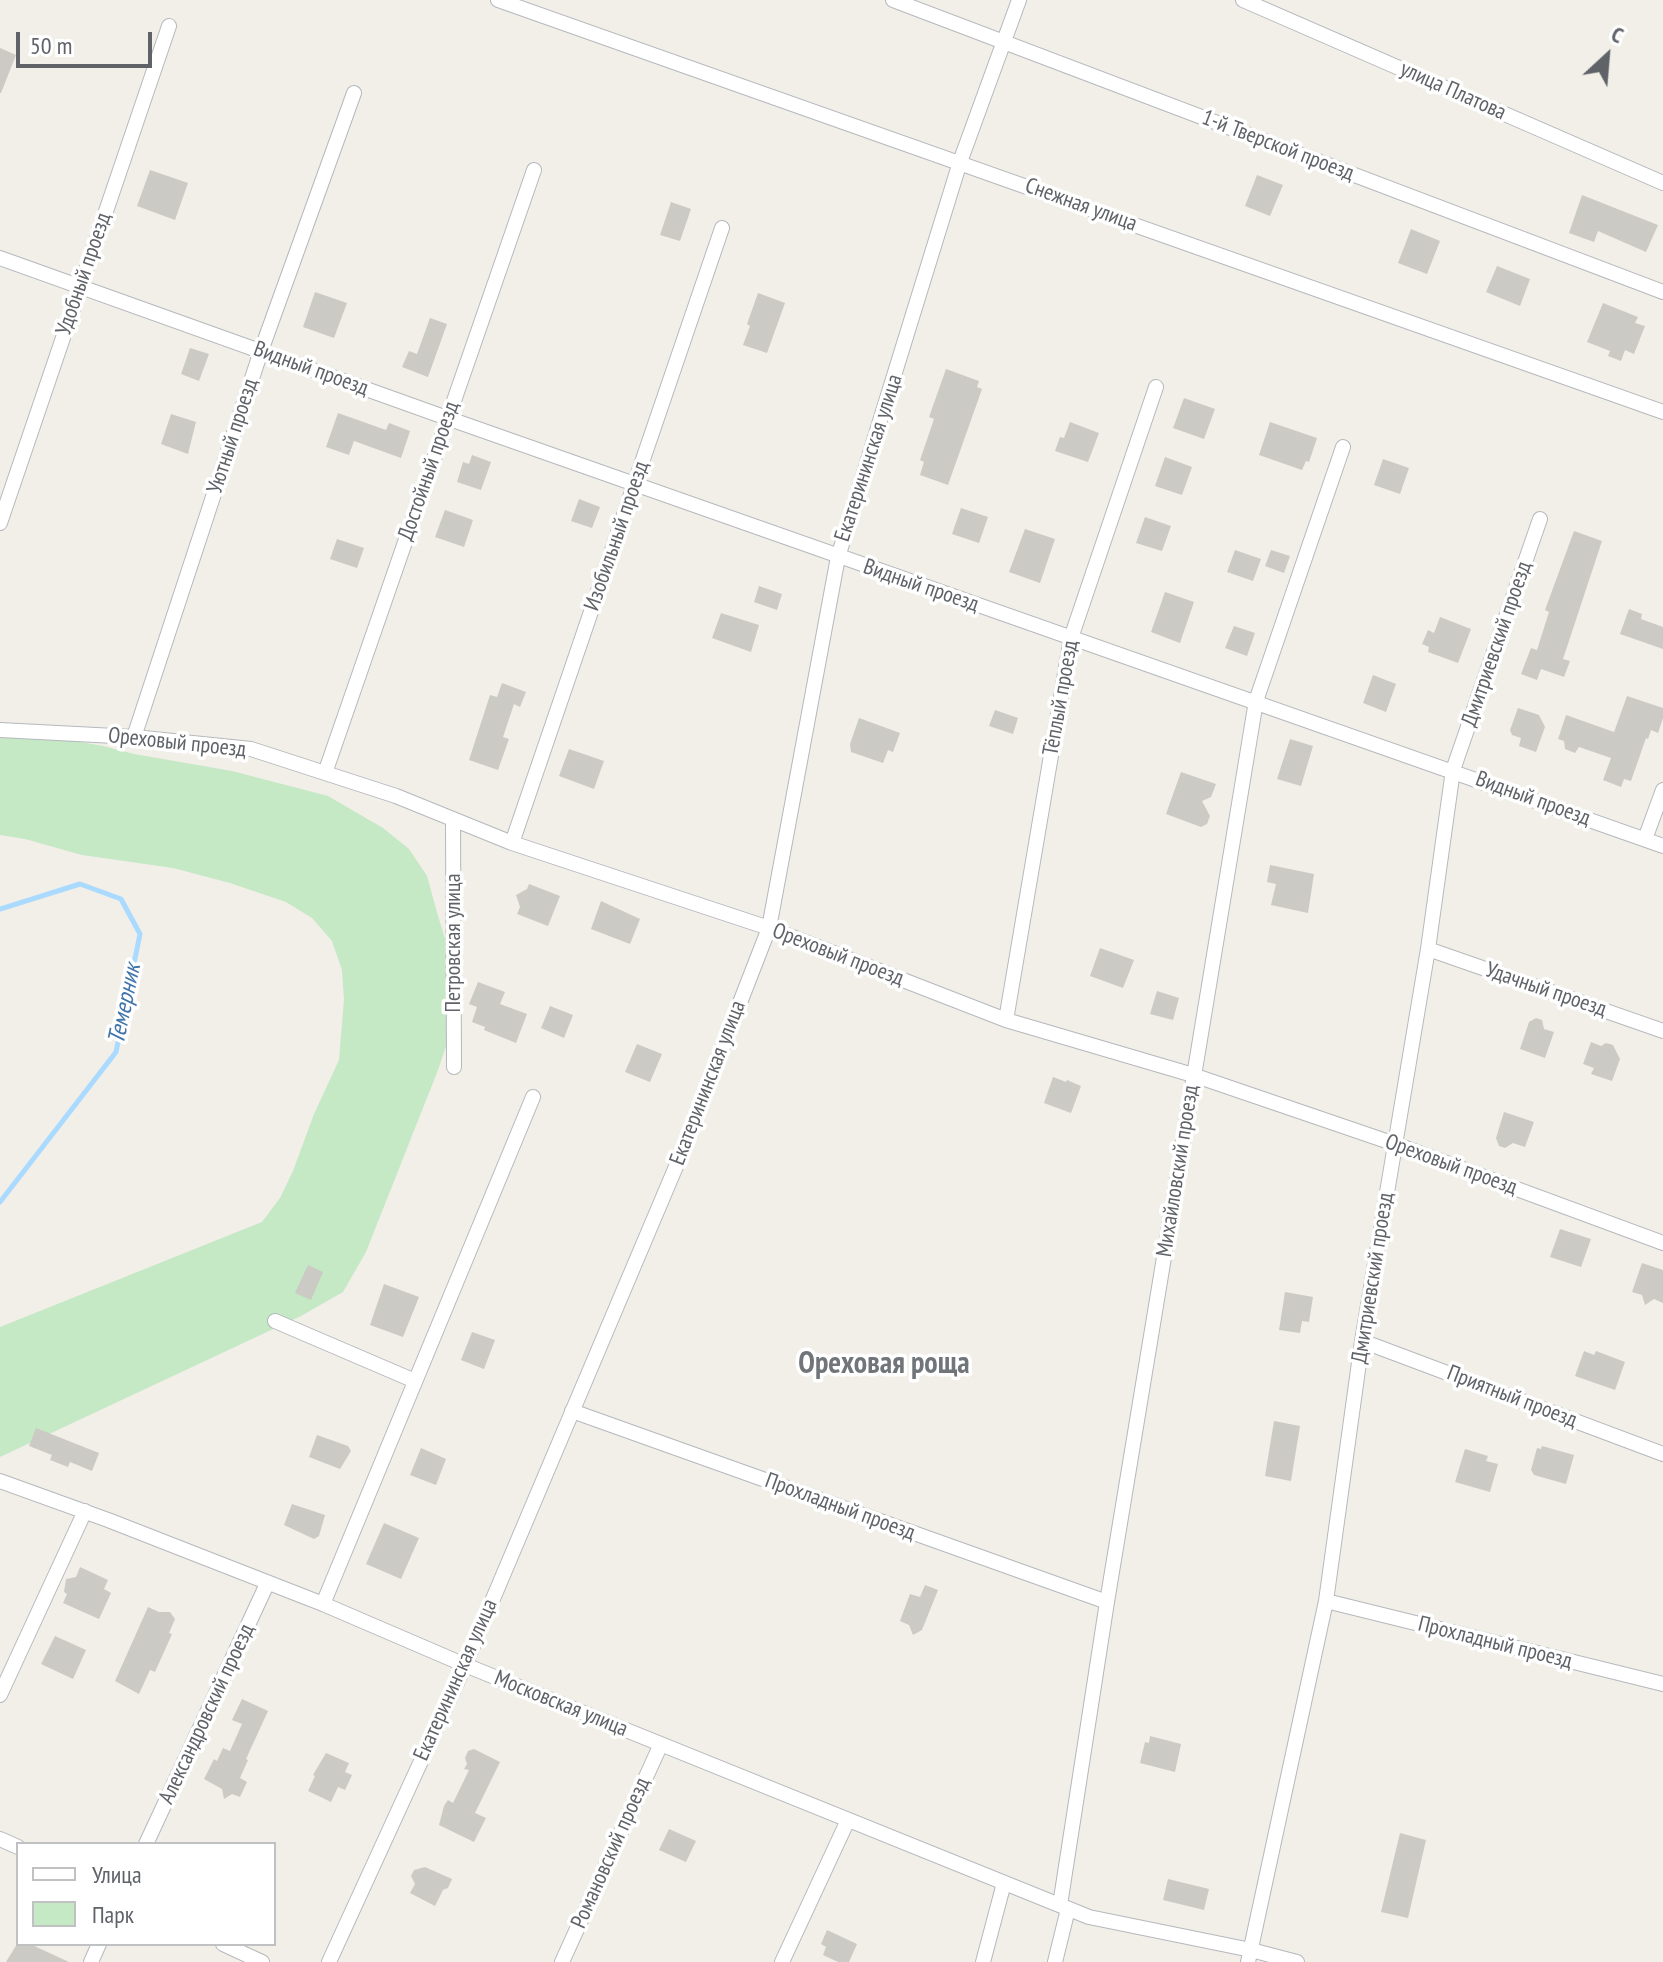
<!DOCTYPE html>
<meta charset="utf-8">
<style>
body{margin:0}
#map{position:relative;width:1663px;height:1962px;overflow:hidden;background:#f1efe8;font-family:"PT Sans Narrow",sans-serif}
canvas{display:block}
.legend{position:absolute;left:16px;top:1842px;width:260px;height:104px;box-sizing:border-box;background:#fff;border:2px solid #bfc1c3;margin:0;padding:10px 14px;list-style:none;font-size:24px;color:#5f6368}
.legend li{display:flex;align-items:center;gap:16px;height:40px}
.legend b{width:40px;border:2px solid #bfc1c3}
.north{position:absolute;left:1567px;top:16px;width:80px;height:80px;-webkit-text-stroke:6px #fff;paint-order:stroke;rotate:26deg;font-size:22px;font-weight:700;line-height:32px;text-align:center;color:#5f6368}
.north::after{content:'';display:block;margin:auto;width:28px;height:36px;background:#5f6368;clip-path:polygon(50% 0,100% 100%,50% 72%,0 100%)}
.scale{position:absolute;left:16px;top:32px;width:136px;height:36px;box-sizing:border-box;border:4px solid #5f6368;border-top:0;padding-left:10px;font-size:24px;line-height:28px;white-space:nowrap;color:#5f6368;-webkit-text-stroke:6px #fff;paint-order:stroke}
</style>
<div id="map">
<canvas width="1663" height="1962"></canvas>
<ul class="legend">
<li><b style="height:10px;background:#fff"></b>Улица</li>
<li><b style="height:22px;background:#c5e8c5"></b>Парк</li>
</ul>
<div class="north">С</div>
<div class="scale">50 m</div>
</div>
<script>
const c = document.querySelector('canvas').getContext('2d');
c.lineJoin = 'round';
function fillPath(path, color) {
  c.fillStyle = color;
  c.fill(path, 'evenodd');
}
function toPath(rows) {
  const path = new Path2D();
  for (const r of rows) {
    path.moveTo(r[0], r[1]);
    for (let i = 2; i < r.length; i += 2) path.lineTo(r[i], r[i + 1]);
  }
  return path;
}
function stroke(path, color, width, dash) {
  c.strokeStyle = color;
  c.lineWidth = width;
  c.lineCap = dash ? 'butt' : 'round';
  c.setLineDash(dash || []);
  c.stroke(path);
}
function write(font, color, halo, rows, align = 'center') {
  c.font = font + ' "PT Sans Narrow",sans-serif';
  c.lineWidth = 7;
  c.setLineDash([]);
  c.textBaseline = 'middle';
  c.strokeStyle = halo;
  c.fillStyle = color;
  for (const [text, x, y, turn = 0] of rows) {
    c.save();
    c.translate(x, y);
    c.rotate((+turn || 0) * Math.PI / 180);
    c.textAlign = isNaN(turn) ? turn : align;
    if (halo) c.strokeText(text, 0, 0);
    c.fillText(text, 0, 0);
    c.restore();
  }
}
fillPath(toPath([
 [0,735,69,740,103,746,134,754,232,771,328,796,383,828,409,849,427,876,436,909,446,942,448,976,448,1040,438,1070,366,1252,343,1292,301,1316,0,1457,0,1327,262,1222,280,1198,293,1171,314,1114,339,1060,344,1000,342,970,332,941,312,918,286,902,230,883,173,868,82,855,25,839,0,835]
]), '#c5e8c5');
stroke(toPath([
 [0,909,80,884,121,899,140,934,116,1052,0,1202]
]), '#aadaff', 5);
fillPath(toPath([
 [0,48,16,55,1,93,0,93],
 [150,170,188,183,175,220,137,206],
 [1257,175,1283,185,1270,216,1245,206],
 [1582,195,1658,225,1646,252,1598,231,1594,242,1569,233],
 [671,202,691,209,680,241,660,235],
 [1411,229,1440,241,1427,274,1398,263],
 [1497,266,1530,279,1520,306,1486,292],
 [315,292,347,303,334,338,303,327],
 [758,293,785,303,767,353,743,345,750,326,747,324],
 [1603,303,1638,317,1635,323,1645,326,1634,354,1625,350,1621,361,1608,356,1610,351,1587,342],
 [430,318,447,324,428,377,402,367,409,351,417,354],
 [190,348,209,354,199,381,181,374],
 [946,369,979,381,977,387,982,389,948,485,920,475,924,462,920,460,934,419,929,417],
 [1184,398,1215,409,1204,439,1173,428],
 [338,413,386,430,389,423,410,431,401,458,354,441,349,455,326,447],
 [171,414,196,422,188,454,161,444],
 [1070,422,1099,433,1088,462,1055,451,1060,437,1064,438],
 [1270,422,1317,438,1309,462,1306,461,1302,470,1259,455],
 [472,455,491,462,481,490,457,482,463,462,469,464],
 [1165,457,1192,467,1182,495,1155,486],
 [1383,459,1409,468,1400,494,1374,485],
 [579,499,600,507,592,528,571,521],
 [961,508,988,517,979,543,952,534],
 [445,510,473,520,464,547,435,537],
 [1145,517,1171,526,1162,551,1136,543],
 [1025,529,1055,539,1040,583,1009,572],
 [1574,531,1602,541,1563,659,1570,661,1564,677,1541,669,1537,680,1521,674,1531,648,1537,650,1549,612,1545,610],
 [337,539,364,548,357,568,330,559],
 [1235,550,1261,559,1253,581,1227,572],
 [1271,550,1290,556,1284,573,1265,566],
 [759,586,782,594,777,610,754,602],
 [1165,592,1194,602,1180,643,1151,632],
 [1629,609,1642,614,1641,619,1663,627,1663,649,1620,634],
 [721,613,759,625,751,652,712,638],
 [1440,617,1471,629,1458,663,1428,652,1429,647,1422,644,1428,630,1434,633],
 [1234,626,1255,633,1247,656,1225,648],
 [1373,675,1396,684,1386,712,1363,703],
 [502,683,526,692,520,707,514,704,503,737,509,739,498,770,469,760,490,695,497,697],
 [1627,696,1663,708,1663,718,1658,733,1651,730,1648,739,1646,738,1631,781,1624,779,1621,787,1603,780,1611,758,1579,747,1575,753,1565,749,1564,741,1558,739,1566,715,1614,732],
 [1518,708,1539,715,1545,727,1536,752,1519,746,1521,738,1512,735,1510,730],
 [995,710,1018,718,1013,734,989,726],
 [859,718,900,733,893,752,888,750,883,763,851,752,850,744],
 [1290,739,1313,746,1301,786,1277,779],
 [569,749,604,761,594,789,559,776],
 [1181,772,1216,784,1211,797,1202,801,1210,816,1207,824,1201,827,1166,814],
 [1270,865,1314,874,1308,913,1271,905,1276,884,1267,882],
 [529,884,560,896,548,926,517,914,520,907,516,895,527,889],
 [601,901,640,919,630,944,591,929],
 [1100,948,1134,960,1123,988,1090,976],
 [478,982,505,992,500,1004,527,1014,516,1043,484,1030,485,1027,472,1022,477,1007,469,1004],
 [1157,991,1179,998,1173,1020,1150,1014],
 [550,1006,573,1015,564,1038,541,1028],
 [1536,1018,1542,1020,1544,1029,1554,1032,1545,1058,1520,1049,1529,1022],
 [1591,1042,1601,1046,1606,1043,1613,1045,1620,1059,1612,1081,1591,1074,1594,1068,1583,1064],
 [637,1044,662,1054,650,1082,625,1072],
 [1053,1077,1066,1082,1067,1080,1081,1086,1071,1113,1044,1103],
 [1504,1112,1534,1122,1525,1147,1513,1143,1505,1148,1499,1146,1496,1138],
 [1560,1229,1591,1239,1581,1267,1550,1257],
 [1642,1263,1663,1270,1663,1303,1654,1299,1645,1305,1642,1295,1632,1292],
 [308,1265,323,1272,311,1300,295,1293],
 [384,1284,419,1297,403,1337,370,1325],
 [1285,1292,1313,1297,1309,1322,1302,1321,1300,1333,1279,1330],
 [472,1332,495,1340,484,1369,461,1360],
 [1584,1351,1594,1355,1596,1351,1625,1362,1615,1390,1575,1376],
 [1274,1421,1300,1426,1291,1481,1265,1476],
 [36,1428,99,1453,92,1471,70,1462,68,1467,50,1460,52,1455,29,1446],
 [317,1435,348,1446,351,1451,340,1469,309,1457],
 [1542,1446,1574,1455,1566,1484,1534,1475,1531,1470,1537,1448,1541,1449],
 [421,1448,446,1459,436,1485,410,1475],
 [1465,1449,1488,1456,1486,1461,1498,1464,1490,1492,1455,1482],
 [292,1504,325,1515,319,1536,314,1539,284,1525],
 [384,1523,419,1538,401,1579,366,1564],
 [80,1567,108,1580,104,1589,111,1593,99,1619,63,1603,67,1594,64,1592,66,1579,76,1577],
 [925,1585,938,1590,922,1630,913,1635,909,1625,900,1621,910,1594,920,1597],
 [148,1607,159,1612,170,1612,175,1619,169,1633,172,1634,155,1672,150,1670,139,1694,115,1681],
 [55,1636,86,1650,73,1679,41,1664],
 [242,1699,268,1711,246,1759,248,1760,240,1778,247,1782,240,1797,232,1794,224,1799,222,1789,204,1779,214,1759,217,1761,223,1748,230,1751,242,1724,232,1720],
 [1150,1736,1181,1744,1175,1772,1140,1763,1145,1742,1149,1743],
 [474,1749,500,1762,475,1813,486,1818,474,1842,439,1825,444,1806,448,1800,453,1803,469,1770,464,1769,467,1764,465,1758,468,1751],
 [326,1753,349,1763,345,1772,352,1775,345,1790,338,1787,331,1802,308,1791,315,1776,313,1775],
 [669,1829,696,1841,686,1862,659,1850],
 [1400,1833,1426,1840,1408,1918,1381,1912],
 [425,1867,452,1879,448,1888,443,1890,435,1906,410,1893,415,1884,411,1876,414,1870],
 [1168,1879,1209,1889,1204,1910,1163,1900],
 [827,1930,857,1944,849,1962,838,1962,823,1955,826,1947,821,1944],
 [17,1944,30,1944,69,1962,6,1962]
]), '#cccac5');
const minor = toPath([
 [498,0,1663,412],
 [893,0,1663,292],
 [1243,0,1663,183],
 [0,258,447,418,1663,846],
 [0,523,169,26],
 [0,730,134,737,251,749,396,796,512,843,769,928,1006,1020,1193,1075,1395,1144,1663,1243],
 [134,737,261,351,354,93],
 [325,773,534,170],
 [453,819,454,1067],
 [1645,839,1663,790],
 [512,843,722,228],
 [1428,949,1663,1031],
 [1006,1020,1071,638,1156,387],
 [275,1321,415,1381],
 [1362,1341,1663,1454],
 [572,1411,1107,1602],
 [0,1481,108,1520,323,1604,465,1665,1089,1917,1251,1950,1297,1962],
 [1326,1601,1663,1684],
 [323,1604,533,1097],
 [0,1695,85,1511],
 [0,1839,18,1847],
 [146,1844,267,1584],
 [1060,1905,1107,1602,1256,701,1343,447],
 [223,1944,262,1962],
 [91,1962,99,1944],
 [329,1962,465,1665,680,1157,769,928,838,557,960,162,1019,0],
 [562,1962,661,1744],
 [782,1962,848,1820],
 [983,1962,1004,1883],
 [1055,1962,1068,1909],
 [1248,1962,1326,1601,1362,1341,1428,949,1453,770,1540,519]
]);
stroke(minor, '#b5b8bc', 16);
stroke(minor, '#fff', 14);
write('22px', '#5f6368', '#fff', [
 ["улица Платова",1453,91,24],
 ["1-й Тверской проезд",1278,146,21],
 ["Снежная улица",1081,205,20],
 ["Удобный проезд",84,274,-71],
 ["Видный проезд",311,369,20],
 ["Уютный проезд",233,436,-72],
 ["Екатерининская улица",869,458,-72],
 ["Достойный проезд",429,471,-71],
 ["Изобильный проезд",617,536,-71],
 ["Видный проезд",921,586,19],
 ["Дмитриевский проезд",1497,644,-71],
 ["Тёплый проезд",1061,698,-80],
 ["Ореховый проезд",177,743,6],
 ["Видный проезд",1533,799,20],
 ["Петровская улица",454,943,-90],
 ["Ореховый проезд",838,955,21],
 ["Удачный проезд",1546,990,19],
 ["Екатерининская улица",708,1083,-69],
 ["Ореховый проезд",1451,1165,20],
 ["Михайловский проезд",1178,1171,-81],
 ["Дмитриевский проезд",1373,1278,-81],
 ["Приятный проезд",1512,1397,21],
 ["Прохладный проезд",840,1507,20],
 ["Прохладный проезд",1495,1643,14],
 ["Екатерининская улица",456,1680,-66],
 ["Московская улица",561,1704,22],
 ["Александровский проезд",207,1714,-65],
 ["Романовский проезд",611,1853,-66]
]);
write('italic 24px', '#4174aa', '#fff', [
 ["Темерник",125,1004,-78]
]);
write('bold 30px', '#70757a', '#fff', [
 ["Ореховая роща",884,1364]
]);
</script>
